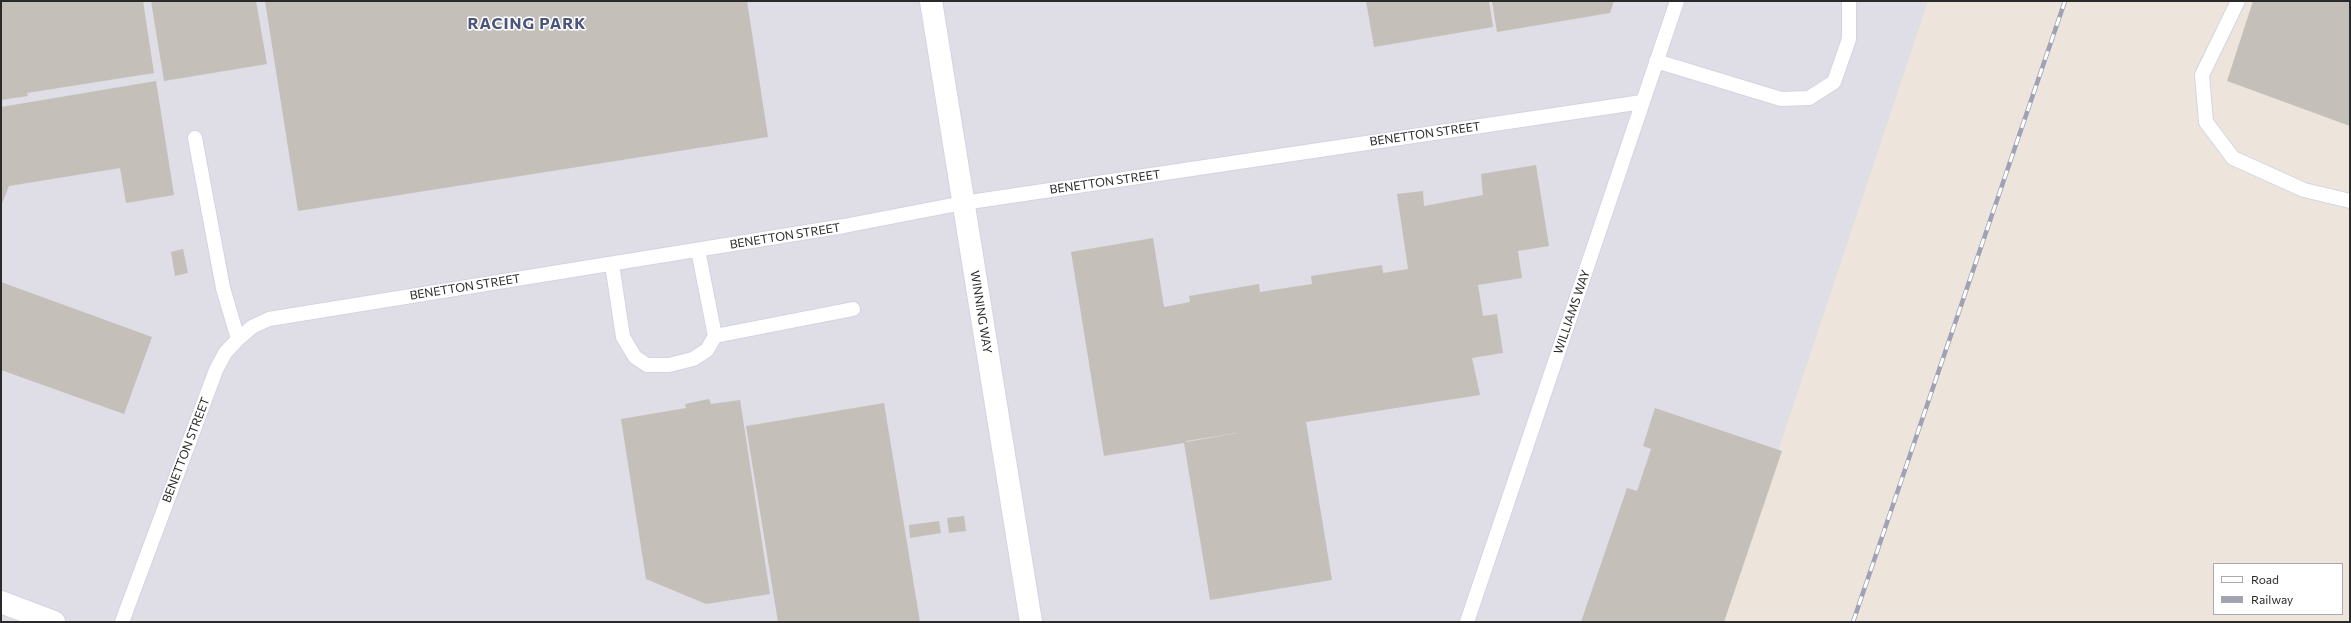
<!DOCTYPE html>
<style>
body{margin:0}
#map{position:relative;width:2351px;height:623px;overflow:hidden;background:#ede5dc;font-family:Commissioner,sans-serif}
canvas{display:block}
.frame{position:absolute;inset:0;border:2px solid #2a2a2a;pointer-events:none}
.legend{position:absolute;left:2213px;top:563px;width:130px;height:52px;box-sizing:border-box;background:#fff;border:1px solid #aaa;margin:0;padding:5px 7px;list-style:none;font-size:12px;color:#2a2a2a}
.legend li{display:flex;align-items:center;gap:8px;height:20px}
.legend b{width:20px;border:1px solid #aaa}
</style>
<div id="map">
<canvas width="2351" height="623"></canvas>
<div class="frame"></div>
<ul class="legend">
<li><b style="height:5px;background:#fff"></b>Road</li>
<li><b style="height:5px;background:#9fa2b5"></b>Railway</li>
</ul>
</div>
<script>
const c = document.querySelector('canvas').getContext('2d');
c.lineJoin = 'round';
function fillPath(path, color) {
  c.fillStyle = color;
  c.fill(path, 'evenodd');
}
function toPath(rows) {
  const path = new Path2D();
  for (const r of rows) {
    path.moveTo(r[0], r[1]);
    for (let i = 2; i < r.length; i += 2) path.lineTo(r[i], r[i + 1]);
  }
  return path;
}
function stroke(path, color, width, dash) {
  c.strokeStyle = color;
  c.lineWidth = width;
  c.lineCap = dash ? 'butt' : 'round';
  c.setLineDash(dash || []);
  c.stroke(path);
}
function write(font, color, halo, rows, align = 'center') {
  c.font = font + ' Commissioner,sans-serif';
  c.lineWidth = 3;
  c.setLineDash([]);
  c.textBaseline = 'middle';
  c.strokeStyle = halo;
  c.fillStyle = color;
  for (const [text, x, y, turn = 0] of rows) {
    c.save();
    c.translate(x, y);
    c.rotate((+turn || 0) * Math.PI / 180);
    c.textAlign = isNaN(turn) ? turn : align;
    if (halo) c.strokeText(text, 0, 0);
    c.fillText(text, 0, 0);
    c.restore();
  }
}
fillPath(toPath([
 [1,1,1928,1,1721,622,1,622]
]), '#dfdde5');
fillPath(toPath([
 [1,1,143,1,154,73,27,93,28,96,1,100],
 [151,1,256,1,267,64,164,81],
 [265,1,747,1,768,137,298,211],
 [1366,1,1489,1,1493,27,1374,47],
 [1492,1,1614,1,1610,13,1497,32],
 [2253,1,2350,1,2350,126,2227,81],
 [156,81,174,195,126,203,120,168,9,186,1,206,1,107],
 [1536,165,1549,246,1518,251,1522,278,1478,285,1483,316,1497,314,1503,353,1472,358,1480,395,1306,422,1332,580,1210,600,1184,443,1104,456,1071,252,1153,238,1164,307,1190,302,1189,296,1259,284,1260,292,1312,284,1311,276,1382,265,1383,273,1408,269,1397,194,1423,191,1424,206,1483,195,1481,174],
 [1243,432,1186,442,1186,441],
 [183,249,188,273,175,276,171,252],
 [1,282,152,337,124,414,1,370],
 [709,399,711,404,740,400,770,594,706,604,646,579,621,419,686,408,685,404],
 [884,403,920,622,778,622,746,426],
 [1655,408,1782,451,1724,622,1581,622,1627,488,1637,491,1651,449,1643,446],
 [964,516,966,531,949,533,947,518],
 [939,521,941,533,910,538,909,525]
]), '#c5bfb9');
const lane = toPath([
 [2238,1,2202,75,2206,122,2233,158,2304,190,2350,201],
 [1656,61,1781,99,1809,98,1834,82,1849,39,1849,1],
 [195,138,223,288,238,339],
 [612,264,623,337,635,357,647,365,669,365,693,359,707,350,715,336,698,250],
 [715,336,853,309],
 [122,622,216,370,225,353,238,339,252,327,269,319,844,226,963,203,1642,102],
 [1467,622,1677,1]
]);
const street = toPath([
 [931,1,1031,622],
 [1,602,54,622]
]);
stroke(lane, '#d1d5e3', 16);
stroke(street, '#d1d5e3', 24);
stroke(lane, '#fff', 14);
stroke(street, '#fff', 22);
const rail = toPath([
 [1853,622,2065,1]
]);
stroke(rail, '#9fa2b5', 4.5);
stroke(rail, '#fff', 3, [9]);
write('12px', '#2a2a2a', '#fff', [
 ["BENETTON STREET",1425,134,-8],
 ["BENETTON STREET",1105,182,-8],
 ["BENETTON STREET",785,236,-9],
 ["BENETTON STREET",465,287,-9],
 ["WINNING WAY",981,312,81],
 ["WILLIAMS WAY",1572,312,-71],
 ["BENETTON STREET",186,450,-69]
]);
c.letterSpacing = '1px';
write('bold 16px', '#4a547c', '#fff', [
 ["RACING PARK",527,24]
]);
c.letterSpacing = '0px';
</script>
